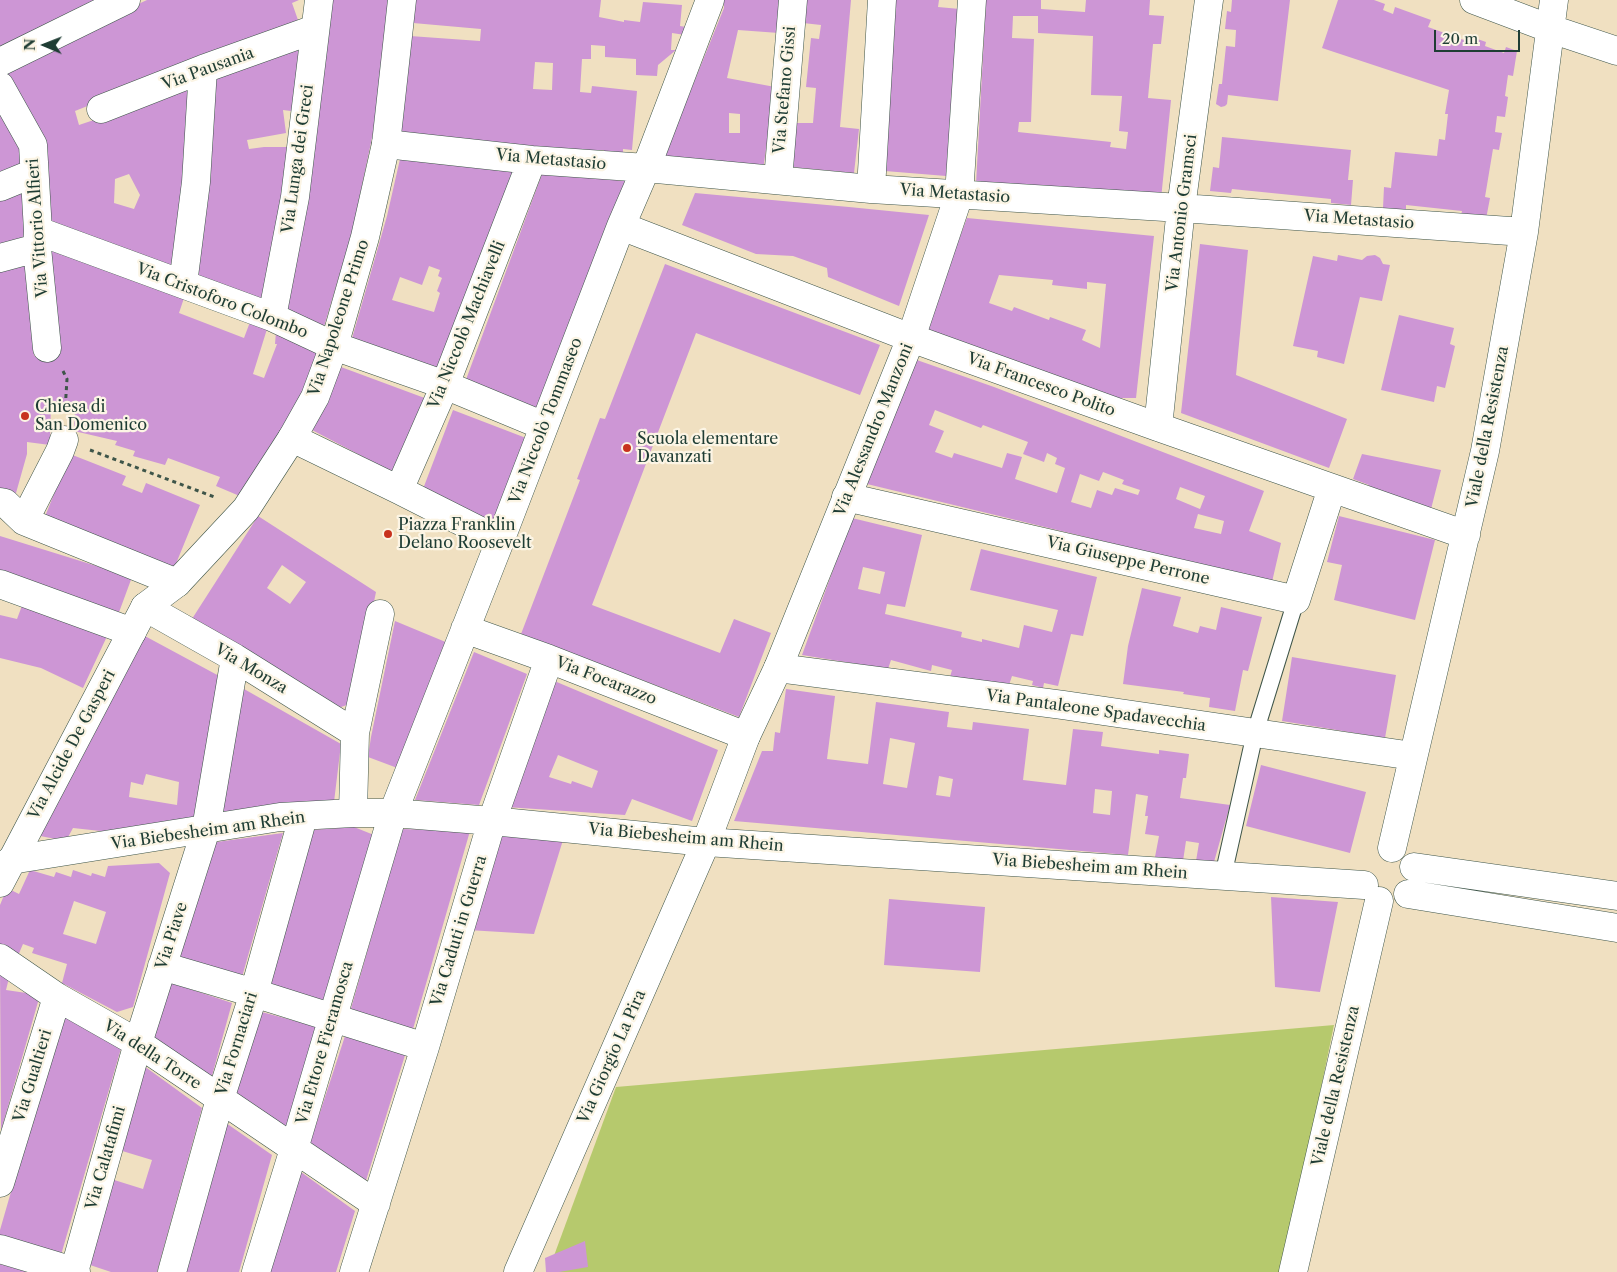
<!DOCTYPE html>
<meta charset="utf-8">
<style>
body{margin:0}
#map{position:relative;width:1617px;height:1272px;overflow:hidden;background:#f0e0c1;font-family:"Libre Caslon Text",serif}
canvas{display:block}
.north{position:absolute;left:20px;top:20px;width:50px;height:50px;-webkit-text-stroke:4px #fcf5e5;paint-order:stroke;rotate:271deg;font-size:14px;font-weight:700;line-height:20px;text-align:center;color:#1f3d34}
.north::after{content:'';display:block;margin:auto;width:18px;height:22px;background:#1f3d34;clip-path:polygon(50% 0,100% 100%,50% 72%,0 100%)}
.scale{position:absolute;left:1434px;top:30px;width:86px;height:22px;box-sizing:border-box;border:2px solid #1f3d34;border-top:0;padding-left:6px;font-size:15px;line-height:18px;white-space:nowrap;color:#1f3d34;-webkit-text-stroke:4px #fcf5e5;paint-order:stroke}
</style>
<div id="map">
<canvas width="1617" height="1272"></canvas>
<div class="north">N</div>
<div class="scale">20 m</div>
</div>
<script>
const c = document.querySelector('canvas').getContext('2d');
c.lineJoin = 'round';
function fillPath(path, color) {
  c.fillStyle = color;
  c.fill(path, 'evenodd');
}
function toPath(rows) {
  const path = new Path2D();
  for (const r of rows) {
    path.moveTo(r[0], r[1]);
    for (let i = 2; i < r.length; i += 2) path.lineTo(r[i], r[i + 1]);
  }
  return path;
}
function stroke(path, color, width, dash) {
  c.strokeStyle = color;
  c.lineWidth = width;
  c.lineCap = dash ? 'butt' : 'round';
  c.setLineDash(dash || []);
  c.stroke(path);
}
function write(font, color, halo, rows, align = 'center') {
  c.font = font + ' "Libre Caslon Text",serif';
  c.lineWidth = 4.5;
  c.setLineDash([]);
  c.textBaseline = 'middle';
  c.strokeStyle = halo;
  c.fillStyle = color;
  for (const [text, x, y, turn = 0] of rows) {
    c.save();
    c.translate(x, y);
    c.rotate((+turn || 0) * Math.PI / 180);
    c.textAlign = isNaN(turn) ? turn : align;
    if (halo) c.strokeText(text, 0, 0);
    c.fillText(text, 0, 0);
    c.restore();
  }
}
fillPath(toPath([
 [1334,1025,1283,1272,548,1272,616,1087]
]), '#b6c96d');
fillPath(toPath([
 [0,0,105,0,0,51],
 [147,0,299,0,292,3,298,20,256,40,190,65,75,111,79,125,195,86,178,273,44,223,0,68],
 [129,174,140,195,134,209,114,203,115,179],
 [327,0,390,0,373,133,352,233,323,330,279,314],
 [416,0,601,0,599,17,624,22,624,20,640,22,643,2,682,5,680,26,686,27,685,35,672,33,671,50,676,50,658,65,657,76,636,75,636,59,605,57,605,46,591,45,591,59,582,59,580,92,591,93,592,86,637,91,632,150,623,149,623,159,603,157,604,150,596,150,595,154,401,135,410,36,480,41,481,29,413,23],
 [535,62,553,63,552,90,533,89],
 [724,0,781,0,779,33,738,30,727,78,775,87,763,170,663,159,724,8],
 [729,113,740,114,740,133,729,133],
 [805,0,851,0,840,127,859,129,854,173,791,167,797,123,813,123,816,88,806,87,811,38,819,39,821,25,803,23],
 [896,0,939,0,938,7,960,9,946,176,885,171],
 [986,0,1041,0,1041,9,1085,12,1086,0,1150,0,1149,15,1164,16,1161,44,1153,44,1148,98,1171,100,1161,199,976,184],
 [1013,16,1038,16,1038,33,1093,36,1091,95,1122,96,1119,131,1128,132,1126,149,1110,147,1111,142,1018,132,1019,122,1031,122,1034,39,1012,38],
 [1232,0,1290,0,1278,101,1228,95,1227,104,1225,106,1221,107,1216,104,1219,84,1222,84,1226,46,1235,47,1236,30,1225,29,1227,11,1231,12],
 [1338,0,1374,0,1385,4,1383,10,1393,14,1395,7,1431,20,1428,27,1464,40,1466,35,1486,42,1485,46,1504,53,1506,47,1517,51,1513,76,1508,75,1505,96,1508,97,1505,117,1497,116,1495,132,1502,133,1499,150,1493,149,1485,197,1490,198,1486,219,1461,215,1462,211,1406,205,1406,211,1383,208,1384,187,1391,188,1395,152,1437,156,1439,139,1445,140,1448,114,1445,114,1449,90,1322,48],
 [308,42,299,112,283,110,286,133,247,140,249,149,264,147,293,147,264,307,194,280,212,74],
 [0,104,19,137,24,168,0,178],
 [1222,137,1351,150,1348,180,1353,180,1351,205,1331,203,1331,199,1232,189,1231,193,1210,191,1213,167,1219,168],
 [400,159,516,171,438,375,351,342,387,216],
 [429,266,440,270,438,276,442,278,437,291,440,293,434,312,392,300,400,277,422,285],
 [542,174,626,181,537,411,464,385],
 [24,184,28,245,0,251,0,192],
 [695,193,849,207,929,215,899,306,828,277,827,268,793,256,756,254,682,225],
 [967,218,1154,236,1136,398,1114,398,925,329],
 [999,275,1053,280,1052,285,1087,289,1087,282,1106,284,1100,348,1082,340,1086,330,1050,317,1049,320,1014,307,1012,311,989,303],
 [1200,244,1248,250,1236,375,1347,419,1329,468,1181,413],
 [48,249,185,295,179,313,244,338,250,322,267,329,253,374,264,378,277,344,275,344,276,332,319,351,299,402,242,497,216,486,220,477,168,458,165,465,133,456,135,451,115,445,117,441,74,431,75,404,51,401,50,445,27,442,27,454,16,493,0,491,0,265,30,257,34,356,52,355],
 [1338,255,1362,260,1367,256,1375,255,1380,258,1383,264,1390,265,1382,301,1360,297,1344,364,1317,357,1318,351,1293,346,1313,256,1337,261],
 [665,264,880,345,860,395,696,333,592,605,720,653,734,619,771,633,739,717,521,634,580,480,577,479,600,418,605,419],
 [1399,315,1454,328,1450,344,1455,346,1445,388,1437,386,1434,402,1381,390],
 [914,359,994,387,1264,491,1249,531,1281,543,1272,582,867,484],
 [935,410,981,428,983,425,1028,442,1023,454,1044,462,1047,453,1057,458,1055,464,1065,468,1057,493,1015,479,1022,457,1007,453,1002,468,954,453,952,458,935,452,944,431,929,425],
 [1103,472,1124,480,1122,484,1140,490,1138,495,1115,488,1112,495,1097,490,1091,508,1071,502,1080,474,1099,481],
 [1180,487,1205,496,1200,509,1176,499],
 [1198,514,1224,521,1221,534,1194,528],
 [341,367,430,400,398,475,312,430],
 [453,410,526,438,493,524,423,489],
 [70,454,126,476,122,485,142,493,146,483,200,505,173,571,44,519],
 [1362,454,1441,470,1430,513,1366,490,1369,485,1353,479],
 [258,516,376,592,353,703,338,708,190,622],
 [282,565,306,582,290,604,267,588],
 [1339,516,1435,540,1415,620,1334,600,1342,565,1327,562],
 [852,518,922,535,905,607,887,604,885,614,962,632,961,637,982,642,982,639,1019,648,1024,625,1052,632,1058,610,970,590,981,549,1097,577,1083,636,1071,634,1058,686,1044,683,1043,688,1032,685,1033,681,1012,676,1009,685,950,677,952,670,932,665,931,671,891,660,888,669,802,655],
 [863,567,885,572,880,594,858,589],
 [0,536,132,577,118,615,0,577],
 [1142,588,1181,597,1173,626,1198,633,1200,626,1216,630,1221,607,1262,617,1248,671,1243,670,1235,711,1209,707,1210,698,1183,694,1184,692,1123,684,1128,646],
 [23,603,109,632,83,688,41,668,0,658,0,615,17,619],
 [395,621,448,643,400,769,368,757,371,737],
 [143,635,221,677,201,822,128,834,73,828,66,841,35,835],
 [146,774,179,782,177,805,129,797,131,782,143,785],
 [474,652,527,674,479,805,415,800],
 [1292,657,1396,675,1385,738,1282,721],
 [552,680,718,750,692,821,632,799,625,815,506,807],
 [558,755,598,771,592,788,572,781,571,784,549,777],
 [237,685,341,744,334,802,217,817],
 [786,689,835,696,827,759,868,764,876,702,949,712,947,727,972,730,973,722,1029,729,1023,780,1066,785,1073,729,1103,732,1101,746,1159,754,1159,750,1189,754,1186,778,1183,778,1180,798,1230,805,1214,862,1196,861,1199,843,1186,841,1183,861,1155,857,1159,836,1145,834,1148,816,1145,816,1148,796,1136,794,1128,855,734,821,762,751,773,751,775,732,780,733],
 [890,738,915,743,907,788,883,784],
 [939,776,953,779,950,797,936,795],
 [1095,789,1112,791,1110,815,1093,813],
 [1261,765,1366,792,1350,853,1246,826],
 [354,827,374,835,325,1004,265,987,311,830],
 [402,829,470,831,413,1029,350,1012],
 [283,833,242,977,175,959,209,843],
 [494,833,563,840,534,934,468,930],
 [159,863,170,873,133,1007,117,1012,62,983,67,964,32,953,34,948,23,944,17,958,0,949,0,905,7,888,19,894,30,870,54,877,56,872,71,877,73,870,91,876,92,873,105,877,108,866],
 [74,901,106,912,96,944,63,934],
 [1271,897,1338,902,1320,992,1275,987],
 [889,899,985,907,980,972,884,965],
 [0,967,10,974,6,990,40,995,1,1131],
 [169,982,232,1003,210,1083,150,1042],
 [64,1008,122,1045,61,1255,0,1237,0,1230],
 [258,1011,318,1027,287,1131,230,1100],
 [345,1036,406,1052,364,1187,308,1149],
 [144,1066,202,1108,157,1272,111,1272,87,1264,111,1179,143,1189,152,1160,119,1150],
 [226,1123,272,1155,239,1272,184,1272],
 [294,1167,355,1211,336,1272,266,1272],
 [585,1241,588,1267,559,1272,546,1272,545,1258],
 [0,1264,25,1271,25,1272,0,1272]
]), '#cd96d5');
const service = toPath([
 [1223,876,1255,733,1296,600]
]);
const minor = toPath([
 [1474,0,1551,29,1617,51],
 [0,62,126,0],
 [0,86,33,145,38,231,37,248,47,348],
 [101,109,203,69,315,29],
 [386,144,532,160,646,168,871,189,1181,208,1524,232],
 [778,180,793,0],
 [0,187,34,173],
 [871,189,882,0],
 [621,226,911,338,1158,427,1466,535],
 [38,231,272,317,334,346,445,385,544,426],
 [0,258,37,248],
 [183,284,196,182,203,69],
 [272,317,295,197,319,0],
 [1158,427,1181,208,1209,0],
 [292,438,399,490,500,541],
 [399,490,445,385,532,160],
 [846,497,1296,600,1332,488],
 [0,502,5,503,24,521,177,583],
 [24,521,60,451,64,440],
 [0,584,132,632],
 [145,607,235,658,355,733],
 [465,629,549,659,746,736],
 [778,668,1063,705,1413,756],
 [353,813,355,733,380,614],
 [1392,848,1485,451,1524,232,1554,0],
 [1414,867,1617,896],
 [0,872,11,860,280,817,353,813,393,813,492,821,706,842,1364,885],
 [1408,894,1617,928],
 [0,958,57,997,138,1043,376,1204],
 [162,966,254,993,425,1047],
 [0,1183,57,997],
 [0,1249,76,1272],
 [74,1272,138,1043,206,829,235,658],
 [172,1272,220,1099,254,993,303,817],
 [256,1272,294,1149,393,813,500,541,621,226,646,168,710,0],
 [354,1272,425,1047,492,821,549,659],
 [1293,1272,1379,901]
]);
const tertiary = toPath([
 [0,883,145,607,177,583,246,509,292,438,315,397,334,346,365,237,386,144,402,0],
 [518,1272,706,842,746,736,778,668,911,338,959,195,972,0]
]);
stroke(service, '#3e5549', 18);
stroke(minor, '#3e5549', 29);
stroke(tertiary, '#3e5549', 29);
stroke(toPath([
 [63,371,67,379,65,411],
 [90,450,217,498]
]), '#3e5549', 3, [4, 4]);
stroke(service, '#fff', 16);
stroke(minor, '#fff', 28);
stroke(tertiary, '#fff', 28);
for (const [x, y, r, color] of [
 [25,416,5,"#c8321e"],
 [627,448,5,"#c8321e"],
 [388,534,5,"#c8321e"]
]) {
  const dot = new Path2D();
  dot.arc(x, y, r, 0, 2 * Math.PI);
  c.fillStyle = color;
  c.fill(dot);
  stroke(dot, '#fcf5e5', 2);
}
write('16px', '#1f3d34', '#fcf5e5', [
 ["Via Pausania",208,69,-20],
 ["Via Stefano Gissi",785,90,-85],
 ["Via Lunga dei Greci",298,159,-82],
 ["Via Metastasio",551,160,5],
 ["Via Metastasio",955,194,4],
 ["Via Antonio Gramsci",1182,213,-83],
 ["Via Metastasio",1359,220,4],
 ["Via Vittorio Alfieri",38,228,-94],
 ["Via Cristoforo Colombo",222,301,21],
 ["Via Napoleone Primo",339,318,-72],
 ["Via Niccolò Machiavelli",467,325,-68],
 ["Via Francesco Polito",1041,385,20],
 ["Via Niccolò Tommaseo",546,421,-69],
 ["Viale della Resistenza",1488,427,-79],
 ["Via Alessandro Manzoni",874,430,-68],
 ["Via Giuseppe Perrone",1128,561,13],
 ["Via Monza",251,669,31],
 ["Via Focarazzo",606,681,21],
 ["Via Pantaleone Spadavecchia",1096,711,8],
 ["Via Alcide De Gasperi",72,745,-62],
 ["Via Biebesheim am Rhein",208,831,-8],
 ["Via Biebesheim am Rhein",686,838,5],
 ["Via Biebesheim am Rhein",1090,867,4],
 ["Via Caduti in Guerra",459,931,-73],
 ["Via Piave",172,936,-72],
 ["Via Ettore Fieramosca",325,1043,-74],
 ["Via Fornaciari",237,1044,-73],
 ["Via della Torre",152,1055,33],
 ["Via Giorgio La Pira",612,1057,-66],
 ["Via Gualtieri",33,1076,-73],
 ["Viale della Resistenza",1336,1086,-77],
 ["Via Calatafimi",106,1158,-74]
]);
write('16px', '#1f3d34', '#fcf5e5', [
 ["Chiesa di",35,407],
 ["San Domenico",35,425],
 ["Scuola elementare",637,439],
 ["Davanzati",637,457],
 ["Piazza Franklin",398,525],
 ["Delano Roosevelt",398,543]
], 'left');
</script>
